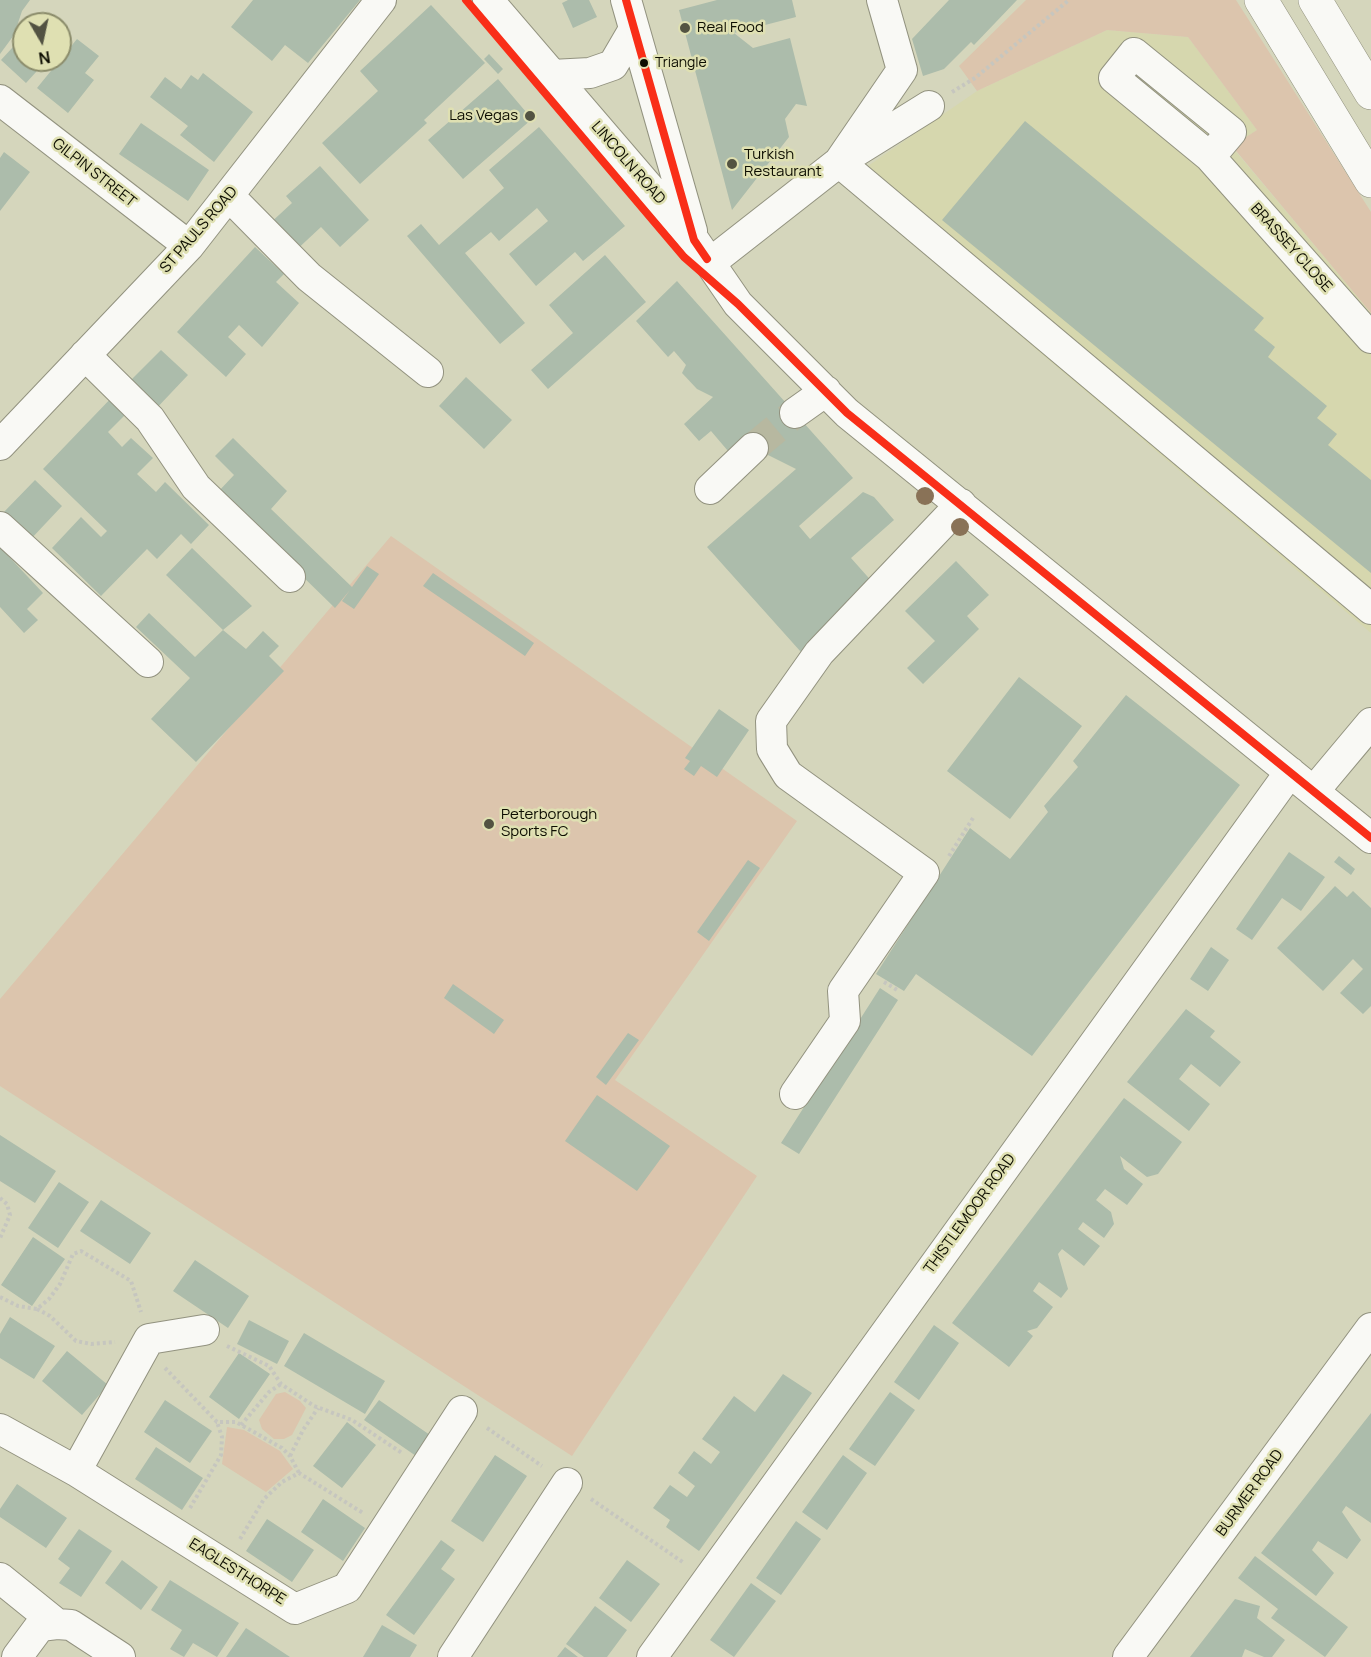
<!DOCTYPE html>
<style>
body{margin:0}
#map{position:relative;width:1371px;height:1657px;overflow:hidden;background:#d5d6bc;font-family:Manrope,sans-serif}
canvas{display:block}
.north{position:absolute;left:12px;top:12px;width:60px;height:60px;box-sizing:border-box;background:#dfe0b2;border:2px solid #8b8c6b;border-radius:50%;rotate:171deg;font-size:16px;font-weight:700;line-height:24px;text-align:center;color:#0d0d01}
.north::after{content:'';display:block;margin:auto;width:21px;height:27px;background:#535342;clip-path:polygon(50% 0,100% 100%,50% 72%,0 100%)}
</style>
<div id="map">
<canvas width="1371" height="1657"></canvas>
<div class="north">N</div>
</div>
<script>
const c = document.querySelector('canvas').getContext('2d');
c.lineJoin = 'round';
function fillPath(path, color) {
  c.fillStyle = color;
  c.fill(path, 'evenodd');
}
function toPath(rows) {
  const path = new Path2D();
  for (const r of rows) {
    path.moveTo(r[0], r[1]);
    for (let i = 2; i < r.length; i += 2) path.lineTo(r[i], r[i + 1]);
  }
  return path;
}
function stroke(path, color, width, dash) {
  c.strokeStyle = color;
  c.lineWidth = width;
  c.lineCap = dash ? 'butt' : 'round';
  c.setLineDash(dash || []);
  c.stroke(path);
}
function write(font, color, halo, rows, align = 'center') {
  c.font = font + ' Manrope,sans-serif';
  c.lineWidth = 5;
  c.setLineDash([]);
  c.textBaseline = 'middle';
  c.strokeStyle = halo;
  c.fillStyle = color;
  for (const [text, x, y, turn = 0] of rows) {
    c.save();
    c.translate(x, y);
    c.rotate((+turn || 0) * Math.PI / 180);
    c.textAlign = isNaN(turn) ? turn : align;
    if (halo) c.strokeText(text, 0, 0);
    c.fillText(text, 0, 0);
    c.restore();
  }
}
fillPath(toPath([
 [1107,30,1188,37,1257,130,1232,147,1371,313,1371,633,860,200,846,181,977,91]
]), '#d6d7ae');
fillPath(toPath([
 [1026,0,1236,0,1371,212,1371,313,1232,146,1257,130,1188,37,1107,30,977,91,959,66],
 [391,536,797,821,615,1080,757,1176,572,1456,0,1086,0,999],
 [285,1392,300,1401,306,1408,292,1435,284,1439,274,1439,262,1429,259,1420,276,1394],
 [227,1427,244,1430,280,1451,293,1469,266,1492,222,1464]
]), '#dcc5ad');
fillPath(toPath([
 [0,0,30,0,22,11,14,35,0,54],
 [253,0,360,0,308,63,285,45,272,61,231,27],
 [568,0,589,0,597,17,573,28,562,3],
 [717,0,792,0,796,17,734,33,753,48,790,38,807,106,796,104,785,119,789,137,732,210,679,10],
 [949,0,1017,0,974,45,971,42,944,69,923,76,912,39],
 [431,5,485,63,424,120,427,123,360,184,322,143,378,91,360,71],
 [24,35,24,60,47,60,26,83,1,60],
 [77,39,99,56,85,73,94,80,68,113,37,88],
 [489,54,503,69,498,74,484,59],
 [203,73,253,112,214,162,180,135,188,126,150,97,165,77,181,89,191,75,198,80],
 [498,79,532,119,463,179,428,140],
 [1025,121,1264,318,1254,330,1275,347,1268,357,1327,406,1317,418,1337,434,1328,445,1371,480,1371,573,942,220],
 [141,123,209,170,188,201,119,154],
 [539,127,625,226,583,261,575,252,536,286,509,254,548,221,537,208,499,241,491,232,465,253,525,323,500,344,407,236,421,224,439,245,504,188,489,170],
 [4,152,30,172,0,211,0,158],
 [320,166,369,220,340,247,321,227,292,254,267,226,292,203,286,196],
 [255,247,284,274,276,282,299,303,262,347,239,325,228,337,246,354,226,377,177,332],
 [605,255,646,302,548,389,531,370,573,333,549,305],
 [677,281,853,478,799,526,810,539,863,492,874,497,894,520,851,558,875,585,809,661,707,547,796,469,740,441,728,451,711,431,699,441,684,424,713,397,697,389,682,373,686,365,674,351,668,357,636,321],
 [161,350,188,375,153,412,126,385],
 [466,377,512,420,484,449,439,406],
 [116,393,132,408,108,432,122,447,131,438,153,458,137,474,156,492,165,482,209,525,191,544,181,534,157,559,147,549,101,596,52,548,81,517,101,537,107,531,43,469],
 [233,438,287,491,271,509,352,587,367,566,379,574,354,609,342,601,350,590,335,608,217,493,234,475,215,456],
 [35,480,62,506,30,540,2,514],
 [0,547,43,593,27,609,38,620,24,633,0,607],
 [192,548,252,606,223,630,166,575],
 [956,561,989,595,967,616,979,629,923,684,907,668,935,641,905,611],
 [433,573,534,643,525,656,423,586],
 [149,613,195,657,223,630,246,649,263,631,279,646,269,656,284,671,196,762,151,719,190,678,136,627],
 [1019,677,1082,726,1010,819,947,771],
 [1126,695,1240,785,1032,1056,916,974,904,991,876,974,970,828,1010,859,1048,812,1044,806,1078,767,1073,761],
 [719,709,749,730,717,777,701,766,694,776,684,769,690,761,685,758],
 [1289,852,1325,877,1301,911,1282,898,1252,940,1236,929],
 [1339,856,1355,869,1351,875,1334,862],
 [748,860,760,868,709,941,697,932],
 [1335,886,1347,897,1353,891,1371,908,1371,1006,1363,1014,1340,993,1363,969,1353,959,1323,991,1277,948],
 [1211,947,1229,960,1208,991,1190,979],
 [453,984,504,1020,494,1034,444,998],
 [880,988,898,1000,799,1154,781,1143],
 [1186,1009,1215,1031,1210,1037,1241,1062,1220,1087,1191,1064,1179,1079,1210,1104,1189,1131,1127,1082],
 [628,1033,639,1040,606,1085,596,1077],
 [597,1095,670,1146,637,1191,565,1141],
 [1124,1098,1182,1142,1158,1174,1147,1177,1120,1156,1124,1169,1143,1184,1127,1205,1105,1189,1096,1200,1111,1212,1114,1224,1104,1238,1083,1222,1078,1229,1100,1246,1084,1266,1062,1249,1058,1254,1068,1289,1061,1298,1039,1282,1033,1291,1053,1307,1037,1328,1027,1331,1033,1336,1009,1367,952,1323],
 [0,1135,56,1171,35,1203,0,1181],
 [59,1182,89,1202,58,1248,28,1228],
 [101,1200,151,1233,130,1264,80,1231],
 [33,1237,65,1259,32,1306,1,1285],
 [195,1260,249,1296,228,1328,173,1291],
 [10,1317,55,1346,34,1379,0,1358,0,1334],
 [249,1320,289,1341,277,1364,237,1344],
 [934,1325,959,1343,919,1400,894,1382],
 [304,1333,385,1381,365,1414,284,1366],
 [67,1351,108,1385,82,1415,42,1381],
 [239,1353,270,1374,239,1419,209,1397],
 [783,1374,812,1393,699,1551,666,1527,670,1520,653,1508,670,1485,687,1497,695,1486,678,1473,694,1451,711,1464,720,1452,702,1439,734,1396,755,1412],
 [890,1392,915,1410,875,1466,849,1449],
 [165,1400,212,1431,190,1463,144,1432],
 [379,1400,430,1435,416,1456,364,1420],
 [1371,1413,1371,1523,1346,1506,1342,1512,1361,1540,1347,1559,1318,1541,1312,1550,1334,1573,1316,1596,1261,1553],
 [347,1422,376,1445,342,1488,313,1466],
 [156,1447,203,1478,182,1510,135,1479],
 [495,1455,527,1476,483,1542,451,1521],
 [843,1455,867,1473,827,1530,802,1512],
 [17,1484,67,1518,46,1548,0,1517,0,1509],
 [323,1499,365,1528,343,1561,301,1532],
 [267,1519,314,1550,292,1582,246,1551],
 [796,1521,821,1539,781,1595,756,1578],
 [79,1529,112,1551,81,1597,59,1583,70,1568,58,1559],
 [441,1540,455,1550,441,1569,455,1579,414,1635,386,1615],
 [1255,1556,1348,1627,1325,1657,1271,1618,1278,1609,1238,1578],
 [122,1560,158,1587,141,1610,105,1583],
 [627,1560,660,1584,631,1622,599,1598],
 [170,1580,239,1623,217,1657,193,1643,184,1657,170,1649,182,1630,151,1610],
 [751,1583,776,1601,734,1657,710,1640],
 [1235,1599,1260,1606,1257,1618,1285,1640,1272,1657,1264,1657,1245,1649,1242,1657,1190,1657],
 [595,1606,627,1630,607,1657,584,1657,566,1644],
 [382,1625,417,1645,410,1657,363,1657],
 [246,1628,290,1657,226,1657],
 [565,1647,578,1657,557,1657]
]), '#acbcab');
stroke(toPath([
 [753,448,795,413]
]), '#b7b8a0', 30, [30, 15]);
const minor = toPath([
 [488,0,694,240,738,304,847,413,1371,838],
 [626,0,692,231],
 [552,75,590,73,613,65,634,29],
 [0,100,189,246],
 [929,106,839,162,1371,609],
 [1210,157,1231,132,1134,53,1114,78,1210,157,1371,338],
 [229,196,309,277,428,372],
 [710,263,839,162,902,70,882,0],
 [85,355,150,419,196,487,290,577],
 [795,413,826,391],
 [0,445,189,246,381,0],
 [710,489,753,448],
 [0,527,148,662],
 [1314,791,1371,723],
 [795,1094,845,1021,843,991,924,873,788,775,772,749,771,721,819,653,961,504],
 [0,1429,76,1471,295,1609,347,1588,462,1411],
 [76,1471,149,1339,204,1330],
 [0,1578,57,1624],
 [17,1657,40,1626,57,1624,71,1625,120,1657],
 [453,1657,567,1483],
 [652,1657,1290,772],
 [1128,1657,1371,1328]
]);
const major = toPath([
 [1261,0,1371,181],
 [1315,0,1371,93]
]);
stroke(minor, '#92927f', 32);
stroke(major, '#92927f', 34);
stroke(toPath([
 [952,92,975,78,1069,0],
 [949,856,973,818],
 [884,982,899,991],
 [0,1198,7,1204,10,1215,0,1238],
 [0,1297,18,1306,37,1309,49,1299,60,1284,73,1254,81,1251,131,1281,141,1312],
 [37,1309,50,1316,76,1341,91,1344,115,1342],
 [227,1346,269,1366,281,1384,314,1406,352,1420,402,1453],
 [165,1368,217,1422,236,1422,282,1448,290,1456,299,1473],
 [241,1425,269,1392,281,1384],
 [487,1428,542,1466],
 [290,1456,303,1430,318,1408],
 [591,1499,684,1563],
 [190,1508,221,1455,222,1437,217,1422],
 [240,1539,264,1499,282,1482,299,1473,363,1513]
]), '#c6c6bf', 4, [3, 3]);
stroke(minor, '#f9f9f5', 30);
stroke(major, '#f9f9f5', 33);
stroke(toPath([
 [466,0,684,257,738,304,847,413,1371,838],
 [626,0,694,240,707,259]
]), '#f92e18', 8);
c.fillStyle = '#897257';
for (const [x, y] of [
 [925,496],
 [960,527]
]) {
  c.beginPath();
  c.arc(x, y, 9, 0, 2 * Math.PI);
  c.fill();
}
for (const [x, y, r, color] of [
 [685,28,6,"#535342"],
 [644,63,5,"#0d0d01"],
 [530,116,6,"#535342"],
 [732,164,6,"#535342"],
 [489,824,6,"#535342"]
]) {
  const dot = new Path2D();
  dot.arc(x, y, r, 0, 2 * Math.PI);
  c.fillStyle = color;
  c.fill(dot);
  stroke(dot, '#dfe0b2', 2);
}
write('14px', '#0d0d01', '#dfe0b2', [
 ["Triangle",655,63]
], 'left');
write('15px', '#0d0d01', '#dfe0b2', [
 ["Real Food",697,28],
 ["Las Vegas",518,116,"right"],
 ["Turkish",744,155],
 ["Restaurant",744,172],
 ["Peterborough",501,815],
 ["Sports FC",501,832]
], 'left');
write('15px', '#0d0d01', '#dfe0b2', [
 ["LINCOLN ROAD",628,163,49],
 ["GILPIN STREET",94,173,38],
 ["ST PAULS ROAD",199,230,-49],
 ["BRASSEY CLOSE",1291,248,48],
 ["THISTLEMOOR ROAD",970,1214,-54],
 ["BURMER ROAD",1250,1493,-54],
 ["EAGLESTHORPE",237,1572,32]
]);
</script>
